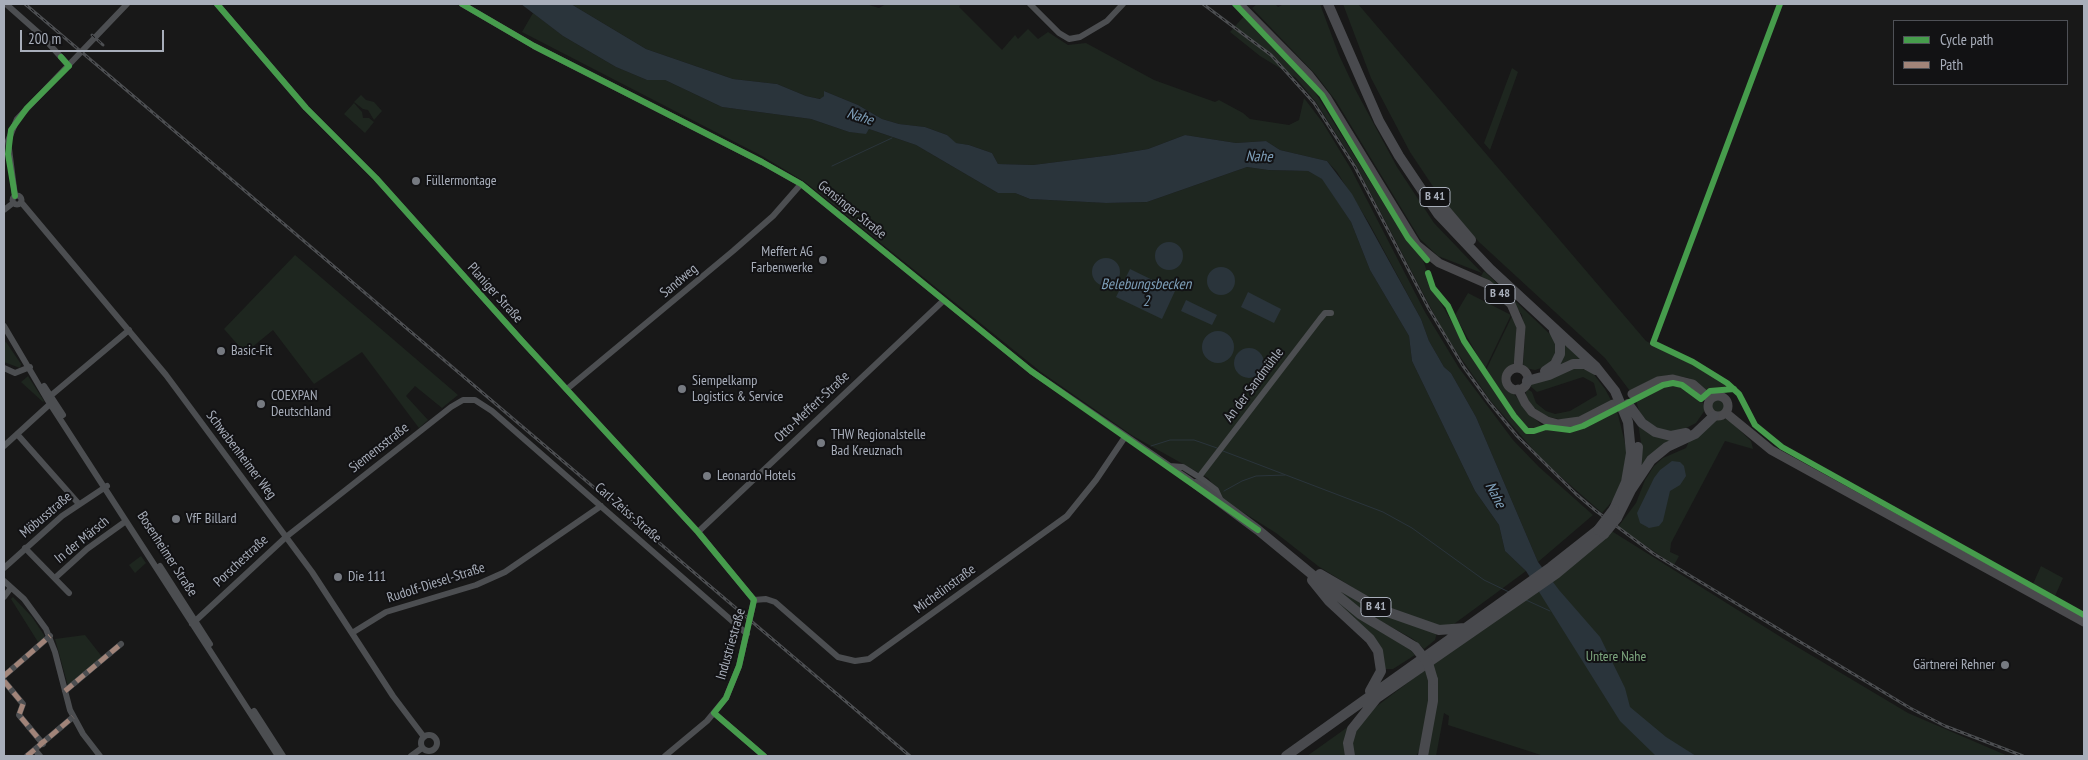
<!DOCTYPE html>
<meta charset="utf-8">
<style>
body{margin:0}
#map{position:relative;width:2088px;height:760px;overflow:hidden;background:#181818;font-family:"PT Sans Narrow",sans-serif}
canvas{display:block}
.frame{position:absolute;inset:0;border:5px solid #a8aeba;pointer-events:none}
.legend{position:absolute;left:1893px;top:20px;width:175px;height:65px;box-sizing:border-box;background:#121214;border:1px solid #4e5056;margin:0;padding:6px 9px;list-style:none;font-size:15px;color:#a8aeba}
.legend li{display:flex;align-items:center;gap:10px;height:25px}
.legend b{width:25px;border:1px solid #4e5056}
.scale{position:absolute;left:20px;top:30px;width:144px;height:22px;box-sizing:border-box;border:2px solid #a8aeba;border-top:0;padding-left:6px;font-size:15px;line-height:18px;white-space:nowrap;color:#a8aeba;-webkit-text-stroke:4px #121214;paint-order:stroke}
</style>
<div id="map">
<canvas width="2088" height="760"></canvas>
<div class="frame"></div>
<ul class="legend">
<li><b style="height:6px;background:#469c4c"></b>Cycle path</li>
<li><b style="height:6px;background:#a18479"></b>Path</li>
</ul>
<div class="scale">200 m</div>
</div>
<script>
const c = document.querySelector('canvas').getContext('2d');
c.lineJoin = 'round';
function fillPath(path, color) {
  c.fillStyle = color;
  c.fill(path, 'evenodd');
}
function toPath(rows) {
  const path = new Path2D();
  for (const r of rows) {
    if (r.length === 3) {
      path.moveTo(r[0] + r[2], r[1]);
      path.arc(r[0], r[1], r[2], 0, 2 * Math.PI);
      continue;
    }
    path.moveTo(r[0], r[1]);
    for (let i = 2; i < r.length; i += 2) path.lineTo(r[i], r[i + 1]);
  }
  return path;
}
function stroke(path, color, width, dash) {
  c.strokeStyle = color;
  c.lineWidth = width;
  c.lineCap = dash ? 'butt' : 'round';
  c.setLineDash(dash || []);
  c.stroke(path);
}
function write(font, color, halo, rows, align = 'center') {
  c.font = font + ' "PT Sans Narrow",sans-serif';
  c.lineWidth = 4;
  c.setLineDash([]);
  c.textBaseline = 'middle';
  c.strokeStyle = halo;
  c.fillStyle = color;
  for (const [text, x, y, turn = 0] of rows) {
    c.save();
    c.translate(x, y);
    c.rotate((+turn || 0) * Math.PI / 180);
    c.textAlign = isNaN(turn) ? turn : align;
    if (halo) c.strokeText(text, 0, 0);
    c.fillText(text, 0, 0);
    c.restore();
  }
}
fillPath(toPath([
 [571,4,866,4,879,8,886,4,961,4,959,7,1002,50,1015,35,1018,39,1028,29,1038,39,1048,32,1068,45,1086,43,1154,80,1215,102,1219,100,1243,113,1250,119,1289,125,1299,120,1304,98,1323,123,1351,169,1425,312,1459,368,1513,440,1539,467,1593,515,1538,562,1476,417,1451,373,1444,367,1429,341,1421,319,1369,223,1337,172,1327,161,1280,150,1266,141,1236,143,1185,135,1148,149,1112,155,1033,165,998,164,992,153,969,145,955,143,947,135,925,127,899,124,882,119,858,105,824,91,824,96,821,99,806,96,777,84,733,79,646,49],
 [1257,4,1275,4,1278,7,1284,4,1320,4,1339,55,1355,89,1397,167,1434,223,1482,273,1438,256,1420,239,1336,101,1316,75,1252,8],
 [1343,4,1358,4,1646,341,1691,364,1728,387,1727,393,1710,393,1689,378,1671,375,1655,378,1630,391,1605,358,1479,242,1442,200,1410,152,1371,78],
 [533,13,563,36,616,67,647,80,665,80,722,107,811,119,849,132,866,133,869,129,916,145,998,193,1015,193,1030,199,1106,203,1147,202,1247,167,1268,170,1308,171,1323,179,1351,222,1370,270,1409,336,1412,361,1475,491,1499,525,1505,551,1526,571,1454,624,1439,626,1388,608,1365,595,1318,566,1276,533,1225,501,1208,478,1133,436,1041,372,805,182,762,156,522,32],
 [1245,15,1310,84,1392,217,1423,260,1433,289,1464,344,1526,432,1486,370,1513,314,1517,325,1515,359,1513,365,1505,373,1504,382,1533,417,1546,429,1564,431,1581,428,1617,411,1627,451,1622,479,1615,498,1602,513,1543,461,1490,400,1445,335,1356,165,1316,102,1296,78,1260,56,1230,32],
 [1512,68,1518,72,1490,150,1484,143],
 [361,95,366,100,374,102,382,111,374,120,368,110,363,109,354,102],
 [354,103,362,112,363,118,369,118,374,122,365,133,344,114],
 [295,255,458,395,442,408,415,386,406,396,428,420,419,428,362,352,314,384,273,330,245,353,224,329],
 [1484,271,1556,340,1557,352,1547,366,1535,370,1525,368,1523,364,1525,335,1522,315,1505,293,1481,276],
 [1468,293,1511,315,1485,369,1455,315],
 [1562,341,1585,361,1556,368],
 [6,342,21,364,20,368,4,362,4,343],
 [1574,366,1592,372,1605,389,1612,402,1585,416,1564,420,1544,416,1530,404,1526,397,1526,388,1532,392,1536,403,1546,411,1555,414,1570,411,1597,395,1594,383,1583,377,1537,392,1529,385],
 [28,376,44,401,43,402,21,382],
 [1675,386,1682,388,1703,403,1705,410,1696,423,1682,430,1663,432,1649,424,1639,411,1636,400,1660,388],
 [1718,406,7],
 [1728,419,1751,441,1753,449,1725,441,1671,543,1670,552,1679,556,1674,565,1618,527,1636,503,1645,480,1654,466,1663,458,1686,448,1690,439,1714,420],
 [1638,422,1676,438,1641,469,1642,450],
 [1610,530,1784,639,1908,713,2008,756,1544,756,1448,725,1449,716,1444,713,1436,756,1426,756,1420,750,1416,756,1355,756,1352,749,1352,737,1369,712],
 [141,556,146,563,135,573,129,565],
 [2041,566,2063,578,2055,596,2033,584],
 [1324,578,1437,632,1435,640,1424,649,1413,639,1362,611],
 [1314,579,1410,649,1415,655,1393,669,1384,669,1384,663],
 [13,597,32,617,44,635,44,639,38,642,11,599],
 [85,635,103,658,68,686,55,639],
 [1352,724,1348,756,1307,756]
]), '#1e261f');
fillPath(toPath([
 [521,4,571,4,646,49,733,79,777,84,806,96,820,99,824,96,824,91,858,105,882,119,899,124,925,127,947,135,956,143,969,145,992,153,998,164,1033,165,1112,155,1148,149,1185,135,1236,143,1266,141,1280,150,1327,161,1352,194,1421,319,1429,341,1444,367,1451,373,1476,417,1538,562,1559,590,1600,637,1625,688,1630,707,1666,737,1696,756,1656,756,1620,721,1526,571,1505,551,1499,525,1475,491,1412,361,1409,336,1370,270,1351,222,1322,179,1308,171,1268,170,1247,167,1147,202,1106,203,1030,199,1015,193,998,193,916,145,869,129,866,134,849,132,811,119,722,107,665,80,647,80,616,67,563,36],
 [1169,256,14],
 [1106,272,14],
 [1221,281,14],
 [1130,269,1175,291,1162,319,1116,297],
 [1248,292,1281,309,1274,323,1241,307],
 [1186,300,1217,315,1212,325,1181,311],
 [1218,347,16],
 [1249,363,15],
 [1672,461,1680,462,1684,466,1686,476,1680,485,1670,491,1663,521,1659,526,1649,528,1640,523,1637,513,1654,478,1660,470]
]), '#2a343b');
stroke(toPath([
 [832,166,892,138],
 [1151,446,1170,440,1194,440,1217,448],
 [1223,451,1383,512,1412,528,1484,580,1509,592],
 [1224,491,1242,481,1256,476,1285,475],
 [1526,600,1550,611]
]), '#2a343b', 1);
stroke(toPath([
 [6,4,41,35,69,66],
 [217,4,306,108,376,178,522,341,698,532,754,600],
 [462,4,534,46,762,162,801,184,1031,371,1196,484],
 [1030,4,1059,33,1069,39,1080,37,1107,21,1123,4],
 [17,200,4.5],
 [15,196,8,141,17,119,127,4],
 [21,202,166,375,312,572,393,696,424,737],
 [4,210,13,203],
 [4,326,47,399,278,756],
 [4,368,15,373,30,367],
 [44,386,63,415],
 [567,389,733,251,773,216,801,184],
 [48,398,129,330],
 [17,434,78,503],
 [4,446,50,404],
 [1169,466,1183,467,1199,477,1216,490,1221,501],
 [1199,477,1320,319,1325,313,1331,313],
 [698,532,943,301],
 [25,548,69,593],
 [160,566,210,644],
 [4,568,62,516,107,486],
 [55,578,87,549,126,521],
 [4,581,24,599,46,629,55,652,70,710,83,734,100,756],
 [4,597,10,589],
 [754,600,766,599,775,602,838,657,855,661,869,659,1067,516,1096,480,1125,437],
 [192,624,286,537,451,407,463,400,475,400,492,411,747,634],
 [352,633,386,612,476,585,505,572,601,506],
 [4,676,50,636],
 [4,681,23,704,19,715,43,744],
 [65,691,121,644],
 [254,711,283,756],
 [714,713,764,756],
 [429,743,8],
 [35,750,40,756],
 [27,756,73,717],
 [411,756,422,748],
 [665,756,707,721,726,698,739,666,754,600]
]), '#4c4e51', 6);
stroke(toPath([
 [1239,4,1309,75,1327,98,1417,245,1439,263,1487,284,1511,304,1521,327,1518,368],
 [1517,379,11],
 [1518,389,1525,403,1532,412,1547,421,1558,424,1580,421,1613,404],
 [1632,394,1658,381,1673,379,1693,384,1710,399],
 [1718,406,10],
 [1726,413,1771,450,2084,622]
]), '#4a4a4d', 9);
stroke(toPath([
 [1328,4,1379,121,1399,156,1438,214,1490,269,1596,367,1615,391,1628,422,1631,453,1626,482,1614,509],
 [1432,194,1471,240],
 [1545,371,1555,364,1560,354,1560,343,1554,331],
 [1527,381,1549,375,1573,364,1585,364,1596,370],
 [1628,404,1642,423,1655,432,1671,436,1686,433],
 [1196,484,1258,530,1360,614,1415,647],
 [1631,490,1636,472,1638,447],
 [1617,518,1631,490,1651,460,1667,447,1695,434,1714,416],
 [1320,574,1382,610,1439,630,1465,628],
 [1312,580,1329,601,1370,639,1378,651,1381,671,1370,691],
 [1377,698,1556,574,1604,534],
 [1286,756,1551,567,1598,530],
 [1350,756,1348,743,1352,729,1376,699],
 [1423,756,1433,701,1433,680]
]), '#494a4e', 10);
const rail = toPath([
 [25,4,910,756],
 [1203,4,1271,55,1314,103,1355,167,1429,309,1463,366,1489,402,1517,436,1576,494,1596,511,1654,554,1910,708,1945,726,2023,756],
 [92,35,103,45]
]);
stroke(rail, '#4c4e51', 3);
stroke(rail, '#121214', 1, [4]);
stroke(toPath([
 [1598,530,1614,509],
 [1604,534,1617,518],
 [1415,647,1428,663,1433,680]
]), '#494a4e', 10);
stroke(toPath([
 [4,676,50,636],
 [4,681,23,704,19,715,43,744],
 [65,691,121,644],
 [27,756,73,717]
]), '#a18479', 5, [10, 5]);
stroke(toPath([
 [217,4,306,108,376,178,522,341,698,532,754,600,739,666,726,698,714,713,764,756],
 [462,4,534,46,762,162,801,184,1031,371,1258,530],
 [1235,4,1322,95,1408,238,1427,260],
 [1780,4,1653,343,1693,362,1727,383,1739,394,1755,425,1782,447,2084,615],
 [15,196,8,154,11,130,27,108,69,66,61,57],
 [1428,273,1433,288,1448,306,1464,341,1514,416,1527,431,1534,431,1546,427,1570,430,1583,426,1663,385,1673,383,1682,385,1701,399,1710,391,1734,389]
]), '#469c4c', 6);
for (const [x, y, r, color] of [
 [416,181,5,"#767a81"],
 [823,260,5,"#767a81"],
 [221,351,5,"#767a81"],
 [682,389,5,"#767a81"],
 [261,404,5,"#767a81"],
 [821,443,5,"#767a81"],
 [707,476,5,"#767a81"],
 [176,519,5,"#767a81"],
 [338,577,5,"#767a81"],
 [2005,665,5,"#767a81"]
]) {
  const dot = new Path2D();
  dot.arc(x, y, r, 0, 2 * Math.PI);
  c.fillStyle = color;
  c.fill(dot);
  stroke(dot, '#121214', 2);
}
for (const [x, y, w] of [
 [1435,197,30],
 [1500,294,30],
 [1376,607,30]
]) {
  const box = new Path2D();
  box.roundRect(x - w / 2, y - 9.5, w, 19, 4);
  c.fillStyle = '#121214';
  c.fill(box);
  stroke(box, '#a8aeba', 1);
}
write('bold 12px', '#a8aeba', null, [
 ["B 41",1435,197],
 ["B 48",1500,294],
 ["B 41",1376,607]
]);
write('14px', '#a8aeba', '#121214', [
 ["Füllermontage",426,181],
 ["Meffert AG",813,252,"right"],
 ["Farbenwerke",813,268,"right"],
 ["Basic-Fit",231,351],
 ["Siempelkamp",692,381],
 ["Logistics & Service",692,397],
 ["COEXPAN",271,396],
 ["Deutschland",271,412],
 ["THW Regionalstelle",831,435],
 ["Bad Kreuznach",831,451],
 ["Leonardo Hotels",717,476],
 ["VfF Billard",186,519],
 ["Die 111",348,577],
 ["Gärtnerei Rehner",1995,665,"right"]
], 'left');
write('14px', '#a8aeba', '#121214', [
 ["Gensinger Straße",852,210,39],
 ["Sandweg",679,281,-40],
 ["Planiger Straße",495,293,48],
 ["An der Sandmühle",1254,385,-53],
 ["Otto-Meffert-Straße",812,407,-43],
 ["Siemensstraße",379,448,-38],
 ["Schwabenheimer Weg",241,455,53],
 ["Carl-Zeiss-Straße",628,513,41],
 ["Möbusstraße",46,515,-40],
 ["In der Märsch",82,540,-39],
 ["Bosenheimer Straße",167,554,57],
 ["Porschestraße",241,561,-43],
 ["Rudolf-Diesel-Straße",436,583,-18],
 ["Michelinstraße",945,589,-36],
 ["Industriestraße",731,644,-74]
]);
write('14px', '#7ea77f', '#121214', [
 ["Untere Nahe",1616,657]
]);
write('italic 15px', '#7d9eb8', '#121214', [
 ["Nahe",860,117,18],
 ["Nahe",1259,157,1],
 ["Belebungsbecken",1146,285],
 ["2",1146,302],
 ["Nahe",1495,495,62]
]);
</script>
